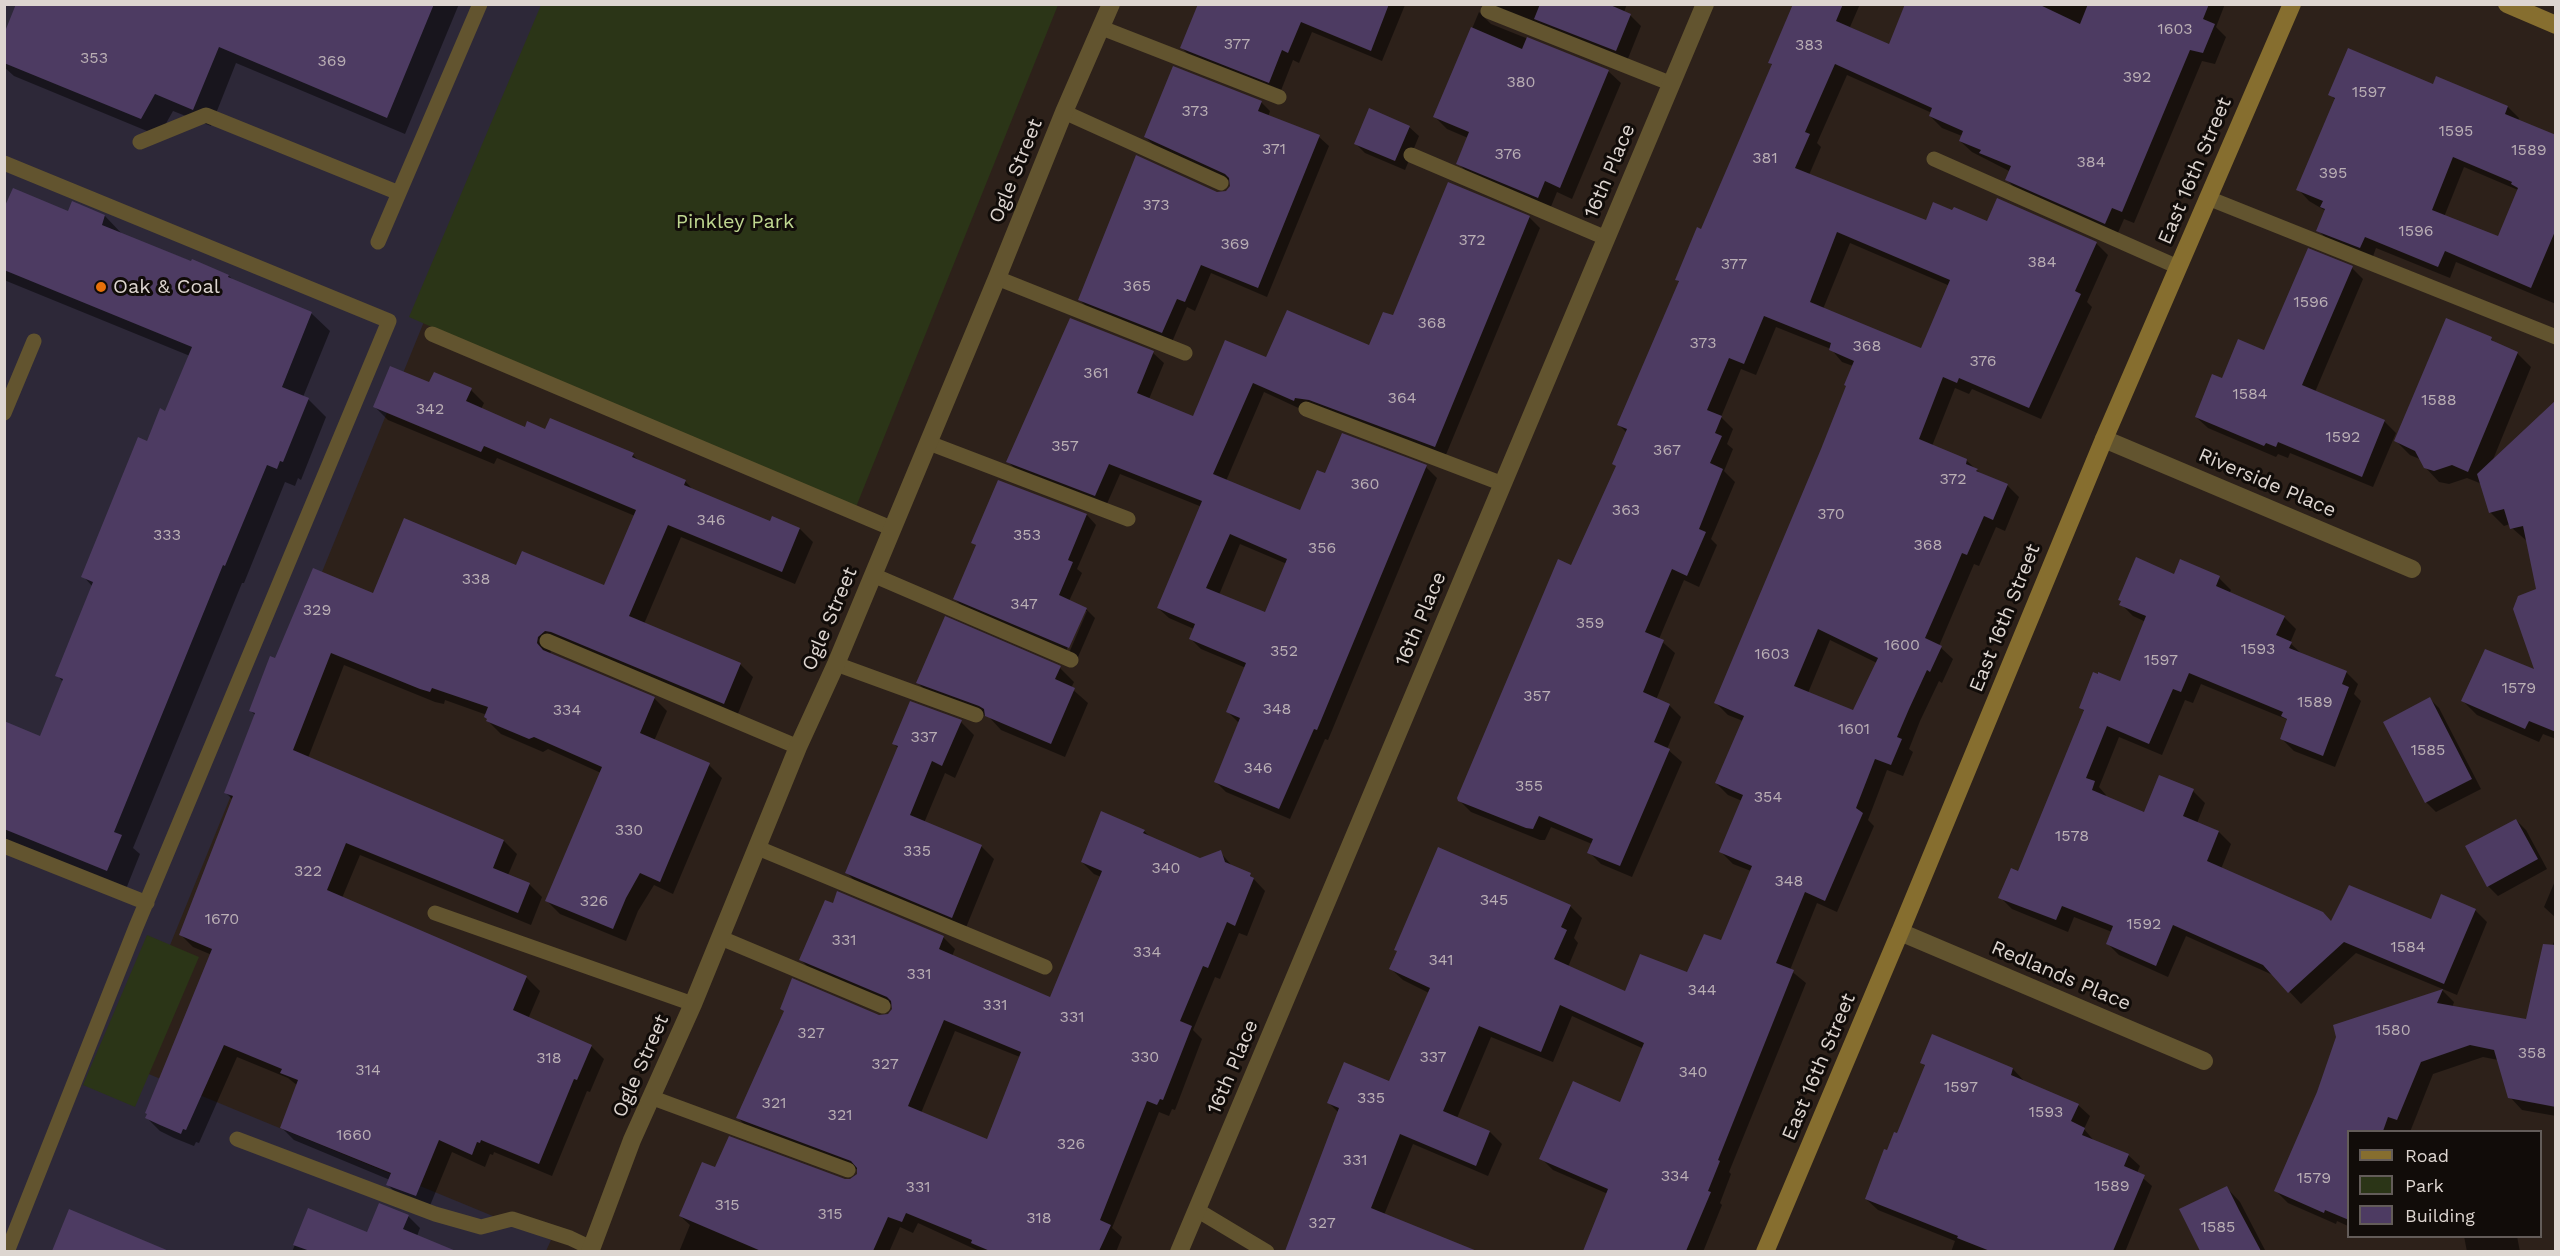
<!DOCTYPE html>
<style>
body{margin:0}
#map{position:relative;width:2560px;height:1256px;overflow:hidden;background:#2d211a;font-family:"Work Sans",sans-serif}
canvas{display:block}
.frame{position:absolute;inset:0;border:6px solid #ddd5d0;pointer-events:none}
.legend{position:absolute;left:2347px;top:1130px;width:195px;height:108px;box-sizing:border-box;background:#110c09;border:2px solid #635c59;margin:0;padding:8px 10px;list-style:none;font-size:18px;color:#ddd5d0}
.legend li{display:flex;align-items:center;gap:12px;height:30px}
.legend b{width:30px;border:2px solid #635c59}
</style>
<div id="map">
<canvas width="2560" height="1256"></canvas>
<div class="frame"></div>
<ul class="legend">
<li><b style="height:8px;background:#866e2f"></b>Road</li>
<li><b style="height:16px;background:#2b3517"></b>Park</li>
<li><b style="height:16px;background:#4d3b62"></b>Building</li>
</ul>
</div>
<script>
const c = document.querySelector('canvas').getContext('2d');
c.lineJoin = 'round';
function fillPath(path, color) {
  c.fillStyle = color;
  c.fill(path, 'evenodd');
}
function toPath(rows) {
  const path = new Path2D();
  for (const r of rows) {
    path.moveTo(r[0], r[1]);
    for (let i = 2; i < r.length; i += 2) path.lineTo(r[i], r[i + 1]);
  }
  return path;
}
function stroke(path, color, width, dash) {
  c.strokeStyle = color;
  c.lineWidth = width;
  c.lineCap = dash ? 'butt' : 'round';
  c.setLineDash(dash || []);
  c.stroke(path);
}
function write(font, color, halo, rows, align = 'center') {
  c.font = font + ' "Work Sans",sans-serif';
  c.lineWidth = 6;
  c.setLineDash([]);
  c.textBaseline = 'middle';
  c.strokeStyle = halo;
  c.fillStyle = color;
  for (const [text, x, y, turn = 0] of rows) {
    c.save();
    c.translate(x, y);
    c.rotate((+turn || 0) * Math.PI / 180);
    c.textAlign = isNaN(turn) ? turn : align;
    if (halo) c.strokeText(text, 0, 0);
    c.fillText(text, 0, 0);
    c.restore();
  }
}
fillPath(toPath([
 [5,5,553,5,122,1063,551,1240,546,1251,5,1252]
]), '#2d2838');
fillPath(toPath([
 [541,5,1058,5,854,512,409,317],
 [147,935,199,957,135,1107,83,1085]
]), '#2b3517');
fillPath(toPath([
 [18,4,459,4,405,134,236,63,211,126,173,111,159,136,14,76,4,67,4,38],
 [1199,4,1405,5,1382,61,1312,32,1299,63,1293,60,1280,93,1193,59,1182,48],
 [1482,4,1627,4,1624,12,1630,15,1641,26,1627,61,1492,16],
 [1800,4,1860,4,1850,27,1889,46,1907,4,2225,4,2216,27,2226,37,2215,64,2202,61,2134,223,2124,219,2117,235,2019,192,2007,180,2011,172,1972,152,1960,141,1962,136,1942,128,1930,116,1932,113,1847,75,1817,143,1821,147,1809,175,1927,222,1988,223,2096,243,2108,255,2087,302,2092,307,2041,419,1972,389,1969,394,1955,388,1932,446,1967,461,1981,474,2007,485,2019,497,2005,531,1996,527,1979,566,1974,564,1939,646,1953,659,1942,683,1939,681,1920,721,1909,749,1913,752,1903,776,1887,770,1868,820,1874,826,1837,912,1817,903,1790,970,1806,983,1729,1172,1731,1174,1720,1203,1722,1205,1703,1252,1585,1252,1608,1194,1553,1170,1541,1158,1621,1104,1644,1049,1572,1016,1553,1062,1491,1037,1457,1118,1490,1132,1502,1144,1488,1176,1413,1144,1384,1215,1459,1245,1466,1252,1286,1252,1339,1113,1329,1103,1390,1083,1429,993,1403,980,1391,969,1570,906,1582,918,1574,938,1578,943,1568,967,1626,993,1688,974,1721,942,1751,871,1733,864,1721,852,1742,801,1728,795,1716,783,1743,721,1728,715,1716,703,1848,387,1853,366,1842,362,1831,349,1776,327,1756,375,1741,369,1721,417,1733,429,1727,444,1733,449,1724,471,1735,482,1711,539,1717,545,1699,587,1684,580,1659,639,1675,653,1656,700,1669,705,1681,717,1667,749,1682,762,1632,877,1601,864,1589,852,1592,844,1551,827,1545,840,1540,840,1471,812,1459,800,1572,567,1617,467,1614,464,1627,433,1619,425,1680,283,1677,280,1702,231,1773,66,1769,62],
 [1850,243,1950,286,1922,350,1823,309],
 [1830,640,1877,663,1854,712,1808,693],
 [1479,12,1491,24,1608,71,1621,83,1572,199,1557,192,1550,209,1470,175,1458,163,1468,138,1447,129,1435,117],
 [2434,86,2508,107,2519,118,2518,121,2556,137,2556,304,2456,262,2450,278,2376,248,2372,259,2329,241,2318,230,2326,211,2309,201,2298,189,2336,101,2330,94],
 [2464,167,2518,190,2498,238,2444,217],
 [1261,102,1270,111,1268,117,1319,137,1329,146,1267,297,1211,273,1195,311,1187,307,1172,342,1089,309,1080,300,1217,193,1227,193,1232,187,1231,181,1155,146,1145,137],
 [1409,127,1419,136,1405,170,1365,153,1356,144],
 [4,212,69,213,105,216,123,235,229,276,234,281,311,313,330,331,303,397,308,399,326,417,301,480,298,478,295,486,285,482,244,583,242,583,133,848,140,854,126,889,4,839,4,723,41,738,64,683,57,675,92,586,83,576,148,443,166,413,190,356,4,280],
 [1529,217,1540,228,1445,457,1305,411,1264,392,1226,481,1301,512,1326,475,1426,467,1437,478,1328,740,1325,739,1290,819,1226,792,1215,781,1239,723,1228,712,1246,668,1201,649,1190,638,1194,629,1169,618,1158,608,1202,507,1120,474,1106,506,1019,472,1008,462,1071,320,1153,353,1164,363,1149,399,1194,418,1267,359,1370,347,1393,317],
 [1240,544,1287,564,1266,614,1219,595],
 [2352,268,2363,279,2315,392,2384,421,2396,433,2373,487,2290,453,2288,458,2278,454,2276,457,2208,428,2196,417,2223,380,2265,352],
 [2491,339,2497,344,2517,353,2531,367,2492,462,2556,402,2556,739,2543,734,2539,742,2477,715,2463,701,2537,672,2537,590,2528,542,2512,528,2510,524,2504,526,2490,512,2482,484,2467,478,2449,484,2439,482,2425,467,2422,460,2410,455,2396,441],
 [430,384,471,390,484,403,481,409,526,429,546,431,633,455,641,463,685,481,695,492,771,523,800,529,813,542,795,584,681,537,644,624,740,664,753,677,737,716,551,650,550,655,654,698,667,711,654,741,709,765,722,778,673,894,654,885,638,911,626,941,560,914,547,901,601,773,548,749,543,752,501,734,488,721,487,715,445,700,444,704,435,702,344,665,308,758,504,841,517,854,508,875,529,884,542,897,531,925,360,855,342,898,527,978,540,991,528,1019,591,1046,604,1059,590,1092,587,1091,552,1176,494,1152,493,1155,490,1154,485,1167,452,1152,429,1208,401,1198,388,1185,390,1180,294,1140,281,1127,298,1086,288,1078,237,1057,199,1143,196,1142,194,1146,174,1138,160,1131,147,1118,212,955,193,947,180,934,233,800,225,792,255,715,251,711,276,660,374,595,517,567,605,587,635,516,497,458,494,464,388,420,375,407],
 [999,482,1087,515,1096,525,1077,569,1082,573,1069,601,1086,609,1095,618,1078,657,1069,653,1087,611,1084,611,1066,651,964,608,954,598,977,547,973,542],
 [2175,576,2219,578,2231,590,2229,594,2284,617,2296,629,2290,643,2303,655,2346,672,2358,684,2354,694,2361,701,2335,767,2294,751,2282,739,2288,721,2286,719,2201,684,2193,703,2185,700,2162,755,2119,737,2099,787,2106,795,2105,797,2145,814,2193,791,2205,803,2197,823,2219,832,2231,844,2221,869,2332,923,2432,921,2475,910,2487,922,2457,995,2356,953,2301,1004,2275,976,2186,936,2168,977,2119,955,2107,943,2112,932,2074,917,2068,932,2012,909,2000,897,2019,872,2085,712,2080,707,2120,682,2146,622,2133,616,2121,604],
 [1060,668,1074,682,1071,688,1088,703,1065,757,1001,730,989,717,931,696,917,682],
 [2430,699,2439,708,2481,789,2436,812,2426,802,2385,722],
 [961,722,974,735,955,778,945,773,924,823,981,846,994,859,965,930,860,886,847,873,898,748,893,743],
 [2516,820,2526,830,2547,869,2498,896,2488,886,2467,847],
 [1144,831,1151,838,1200,859,1220,852,1233,867,1250,875,1265,891,1247,936,1239,933,1220,979,1215,977,1193,1030,1202,1039,1175,1110,1172,1109,1169,1116,1159,1112,1112,1228,1122,1237,1116,1252,981,1252,918,1223,913,1233,900,1227,889,1252,679,1252,690,1225,680,1216,716,1169,851,1181,858,1175,859,1170,750,1130,738,1118,785,1012,782,1009,879,1017,889,1015,894,1010,893,1005,812,971,801,960,943,937,955,949,952,956,1051,999,1101,877,1094,874,1082,862],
 [955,1031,1020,1057,988,1141,921,1113],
 [2555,881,2556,881,2556,918,2544,907],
 [2556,937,2556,1116,2522,1110,2510,1097,2498,1060,2483,1057,2433,1074,2410,1132,2348,1132,2348,1226,2337,1221,2336,1224,2288,1203,2276,1191,2442,990,2454,1002,2452,1008,2528,1021,2535,988],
 [1922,1063,2013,1069,2024,1081,2078,1105,2090,1116,2084,1129,2095,1142,2128,1155,2140,1166,2137,1173,2152,1186,2125,1252,1951,1252,1955,1241,1878,1210,1866,1199,1897,1135,1926,1067],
 [2226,1187,2240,1202,2266,1252,2201,1252,2181,1210],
 [309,1210,368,1233,408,1216,420,1228,417,1236,453,1252,292,1252],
 [70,1211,166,1252,53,1252],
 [2464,1236,2517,1236,2520,1252,2467,1252]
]), '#0007');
fillPath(toPath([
 [16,4,434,4,387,118,219,47,193,110,155,94,141,119,4,63,4,34],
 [1198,4,1389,4,1371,51,1301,22,1288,53,1282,50,1269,83,1180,48],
 [1540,4,1608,4,1631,14,1616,51,1534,19],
 [1793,4,1843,4,1836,21,1889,44,1905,4,2038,4,2080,24,2088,4,2209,4,2203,19,2215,24,2203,53,2190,50,2122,212,2112,208,2105,224,2005,180,2011,166,1979,153,1981,150,1959,141,1963,131,1929,116,1932,108,1835,64,1805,132,1810,134,1795,168,1926,220,1933,202,1952,210,1954,207,1987,221,1997,198,2097,242,2075,291,2081,294,2029,408,1959,378,1957,383,1943,377,1919,439,1967,459,1966,464,1978,469,1976,471,2008,484,1993,520,1984,516,1967,555,1962,553,1951,579,1925,638,1942,646,1930,672,1927,670,1909,709,1897,737,1902,739,1891,765,1875,759,1856,808,1863,813,1825,901,1805,892,1776,963,1794,970,1718,1160,1720,1161,1708,1191,1711,1192,1686,1251,1583,1251,1608,1189,1539,1159,1573,1081,1620,1102,1644,1043,1560,1005,1541,1052,1479,1026,1443,1111,1490,1131,1476,1166,1400,1134,1371,1208,1477,1251,1285,1251,1339,1108,1327,1103,1344,1062,1389,1081,1430,988,1389,969,1397,951,1394,950,1438,847,1571,905,1561,927,1567,930,1554,959,1625,991,1640,954,1687,972,1704,934,1721,940,1752,866,1719,852,1743,795,1715,783,1744,716,1714,703,1821,449,1846,386,1844,385,1854,361,1829,350,1831,343,1764,316,1744,364,1729,358,1707,410,1722,416,1715,433,1722,436,1710,463,1723,469,1699,529,1706,532,1687,576,1672,569,1645,632,1664,640,1643,692,1670,704,1654,742,1670,749,1620,866,1587,853,1593,839,1539,816,1533,829,1526,828,1458,801,1457,798,1558,559,1571,565,1616,466,1612,464,1627,429,1617,425,1679,281,1675,280,1697,227,1701,229,1772,64,1768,63],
 [1837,232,1950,280,1921,348,1810,302],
 [1818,629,1878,658,1853,710,1794,686],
 [1471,27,1522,49,1527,37,1609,70,1560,188,1545,181,1538,198,1456,164,1469,132,1433,117],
 [2348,48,2433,84,2436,76,2508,106,2505,114,2556,135,2556,229,2531,288,2445,251,2438,267,2365,237,2360,248,2316,231,2325,209,2320,207,2323,201,2296,190,2335,98,2328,95],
 [2453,157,2512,182,2511,184,2518,188,2498,236,2432,210],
 [1173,66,1262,101,1258,111,1320,135,1258,288,1201,265,1185,302,1177,299,1162,333,1078,300,1136,155,1217,192,1226,191,1230,186,1229,178,1225,174,1144,137],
 [1369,108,1410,126,1395,161,1354,144],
 [1448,182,1530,216,1435,447,1309,400,1295,398,1294,401,1253,383,1213,474,1300,510,1317,470,1325,473,1342,433,1427,465,1317,730,1314,729,1279,809,1214,782,1240,718,1226,712,1246,663,1189,639,1195,624,1157,608,1202,501,1109,464,1095,496,1006,462,1070,318,1154,351,1137,393,1193,416,1225,340,1266,357,1287,310,1369,345,1383,312,1393,315],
 [1230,534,1287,559,1265,612,1206,588],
 [13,188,68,211,72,201,105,215,102,225,191,261,192,259,229,275,228,277,312,312,282,387,309,398,283,462,280,461,277,469,267,465,225,566,223,565,114,832,122,835,107,871,4,829,4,721,40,736,63,679,55,676,93,582,81,577,138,437,147,441,160,408,165,411,192,347,4,270,4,208],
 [2308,248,2353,266,2302,385,2385,420,2362,477,2278,442,2276,447,2266,443,2264,446,2195,417,2212,374,2222,378,2238,339,2264,350],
 [2446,318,2492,337,2491,340,2518,352,2468,472,2452,465,2434,471,2424,468,2415,451,2394,441],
 [390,366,429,382,434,372,472,388,466,401,525,427,527,421,545,429,550,418,634,453,632,457,686,480,684,485,770,521,772,516,800,528,782,572,668,525,629,616,741,663,724,704,551,632,545,631,538,637,537,643,543,650,655,697,640,733,710,763,660,882,640,873,626,898,613,929,545,901,602,767,534,737,529,739,486,721,487,719,484,717,488,707,432,688,430,692,420,689,331,653,293,750,504,840,493,868,530,883,518,913,346,843,327,890,527,976,513,1010,592,1045,577,1080,574,1079,539,1164,481,1140,480,1143,477,1142,472,1155,439,1140,416,1196,386,1185,391,1173,280,1128,298,1080,280,1073,282,1069,224,1045,186,1130,183,1129,181,1134,160,1125,145,1118,147,1114,145,1113,212,949,179,935,233,796,224,793,255,713,249,711,270,656,275,658,313,568,373,593,404,518,516,565,522,551,604,585,636,510,484,446,481,452,373,407],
 [2556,400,2556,732,2529,721,2525,729,2461,701,2485,649,2534,669,2513,609,2518,596,2536,589,2523,526,2510,529,2504,509,2489,513,2477,474],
 [998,480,1087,514,1068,560,1073,562,1059,595,1087,608,1069,648,953,599,976,545,971,543],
 [2136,557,2174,574,2180,559,2220,576,2216,586,2285,616,2276,635,2292,642,2289,648,2347,671,2342,684,2349,687,2323,756,2280,739,2287,719,2281,716,2283,712,2189,673,2181,692,2173,689,2149,744,2107,726,2086,778,2095,781,2092,790,2144,812,2159,775,2194,789,2183,816,2219,831,2207,861,2323,912,2331,921,2349,885,2431,919,2441,894,2476,909,2444,984,2344,942,2288,993,2263,965,2173,925,2156,966,2106,944,2113,926,2062,906,2056,920,1998,898,2011,868,2018,871,2084,710,2079,708,2093,672,2098,674,2098,672,2120,681,2146,616,2119,605,2121,601,2118,600],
 [945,616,1061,666,1055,679,1075,688,1051,744,985,716,984,709,979,706,916,683],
 [2430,697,2472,779,2425,803,2383,722],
 [910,701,962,720,942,766,932,761,910,815,982,845,952,918,845,873,898,746,892,744],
 [1101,811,1145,830,1143,833,1200,858,1221,850,1225,862,1251,873,1250,876,1254,878,1235,926,1227,922,1208,968,1203,966,1180,1021,1192,1026,1163,1100,1160,1099,1157,1105,1147,1101,1100,1220,1111,1225,1099,1251,990,1251,971,1243,972,1240,906,1213,902,1222,888,1217,873,1251,761,1251,679,1216,702,1162,715,1167,729,1136,845,1179,850,1179,857,1174,857,1168,851,1161,736,1118,784,1011,780,1009,792,978,879,1015,888,1014,892,1009,891,1001,887,997,799,960,825,900,833,903,837,891,944,936,939,949,1050,997,1102,871,1081,862],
 [944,1020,1021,1052,987,1139,908,1106],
 [2516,819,2538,859,2487,887,2465,846],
 [2543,944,2556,945,2556,1107,2508,1098,2494,1050,2470,1045,2421,1062,2397,1120,2388,1117,2383,1131,2349,1131,2349,1220,2325,1210,2324,1213,2274,1191,2317,1092,2336,1037,2333,1025,2443,989,2437,1003,2526,1019],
 [1932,1034,2013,1068,2011,1075,2079,1104,2071,1121,2085,1128,2082,1135,2129,1154,2124,1166,2145,1175,2113,1251,1990,1251,1957,1238,1958,1236,1865,1199,1884,1149,1887,1150,1894,1132,1897,1133,1925,1065,1920,1063],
 [2227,1186,2239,1210,2261,1251,2200,1251,2179,1209],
 [379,1203,409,1215,403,1229,456,1251,310,1251,293,1245,308,1208,367,1232],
 [69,1209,169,1251,52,1251]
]), '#4d3b62');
stroke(toPath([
 [1488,11,1672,84],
 [1102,28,1279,97],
 [1064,112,1221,183],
 [140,142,206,115,399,193],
 [1411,155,1606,238],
 [1934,159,2178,267],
 [4,163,389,321,136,927,7,1252],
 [2208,198,2556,337],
 [378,242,480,4],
 [997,278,1185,353],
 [432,334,893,529],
 [1306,409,1503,484],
 [4,413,34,341],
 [929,443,1128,519],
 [873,575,1071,660],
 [547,641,798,747],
 [836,664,976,715],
 [4,846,147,903],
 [758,848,1045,967],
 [435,913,693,1004],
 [721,938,883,1006],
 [653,1098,848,1170],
 [237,1139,435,1214,481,1227,512,1219,570,1238,591,1248],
 [1197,1210,1267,1252]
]), '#62542f', 15);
stroke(toPath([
 [2104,439,2412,569],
 [1900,932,2204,1061],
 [590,1252,632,1140,693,1004,798,747,836,664,997,278,1064,112,1111,4],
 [1179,1252,1705,4]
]), '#62542f', 18);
stroke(toPath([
 [2507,4,2556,25],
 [1765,1252,1900,932,2104,439,2292,4]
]), '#866e2f', 18);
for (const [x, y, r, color] of [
 [101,287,6,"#e8710a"]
]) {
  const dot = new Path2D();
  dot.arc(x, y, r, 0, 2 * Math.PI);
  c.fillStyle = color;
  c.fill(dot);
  stroke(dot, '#110c09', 2);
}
write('16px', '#b9aeb4', null, [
 ["1603",2175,29],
 ["377",1237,44],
 ["383",1809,45],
 ["353",94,58],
 ["369",332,61],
 ["392",2137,77],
 ["380",1521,82],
 ["1597",2369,92],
 ["373",1195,111],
 ["1595",2456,131],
 ["371",1274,149],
 ["1589",2529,150],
 ["376",1508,154],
 ["381",1765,158],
 ["384",2091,162],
 ["395",2333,173],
 ["373",1156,205],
 ["1596",2416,231],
 ["372",1472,240],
 ["369",1235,244],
 ["384",2042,262],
 ["377",1734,264],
 ["365",1137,286],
 ["1596",2311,302],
 ["368",1432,323],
 ["373",1703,343],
 ["368",1867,346],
 ["376",1983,361],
 ["361",1096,373],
 ["1584",2250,394],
 ["364",1402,398],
 ["1588",2439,400],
 ["342",430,409],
 ["1592",2343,437],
 ["357",1065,446],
 ["367",1667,450],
 ["372",1953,479],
 ["360",1365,484],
 ["363",1626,510],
 ["370",1831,514],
 ["346",711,520],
 ["333",167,535],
 ["353",1027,535],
 ["368",1928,545],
 ["356",1322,548],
 ["338",476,579],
 ["347",1024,604],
 ["329",317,610],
 ["359",1590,623],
 ["1600",1902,645],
 ["1593",2258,649],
 ["352",1284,651],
 ["1603",1772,654],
 ["1597",2161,660],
 ["1579",2519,688],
 ["357",1537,696],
 ["1589",2315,702],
 ["348",1277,709],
 ["334",567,710],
 ["1601",1854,729],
 ["337",924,737],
 ["1585",2428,750],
 ["346",1258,768],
 ["355",1529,786],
 ["354",1768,797],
 ["330",629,830],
 ["1578",2072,836],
 ["335",917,851],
 ["340",1166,868],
 ["322",308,871],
 ["348",1789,881],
 ["345",1494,900],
 ["326",594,901],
 ["1670",222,919],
 ["1592",2144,924],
 ["331",844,940],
 ["1584",2408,947],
 ["334",1147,952],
 ["341",1441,960],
 ["331",919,974],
 ["344",1702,990],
 ["331",995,1005],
 ["331",1072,1017],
 ["1580",2393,1030],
 ["327",811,1033],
 ["358",2532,1053],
 ["330",1145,1057],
 ["337",1433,1057],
 ["318",549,1058],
 ["327",885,1064],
 ["314",368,1070],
 ["340",1693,1072],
 ["1597",1961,1087],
 ["335",1371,1098],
 ["321",774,1103],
 ["1593",2046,1112],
 ["321",840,1115],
 ["1660",354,1135],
 ["326",1071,1144],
 ["331",1355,1160],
 ["334",1675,1176],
 ["1579",2314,1178],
 ["1589",2112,1186],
 ["331",918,1187],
 ["315",727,1205],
 ["315",830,1214],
 ["318",1039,1218],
 ["327",1322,1223],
 ["1585",2218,1227]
]);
write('20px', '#ddd5d0', '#110c09', [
 ["Ogle Street",1016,171,-68],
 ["16th Place",1610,171,-67],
 ["East 16th Street",2195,171,-67],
 ["Riverside Place",2267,483,23],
 ["East 16th Street",2005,618,-68],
 ["Ogle Street",830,619,-67],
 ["16th Place",1421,619,-67],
 ["Redlands Place",2061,976,23],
 ["Ogle Street",641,1066,-66],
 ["16th Place",1233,1067,-67],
 ["East 16th Street",1819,1067,-67]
]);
write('20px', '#bfd790', '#110c09', [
 ["Pinkley Park",735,222]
]);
write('20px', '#ddd5d0', '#110c09', [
 ["Oak & Coal",113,287]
], 'left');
</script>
